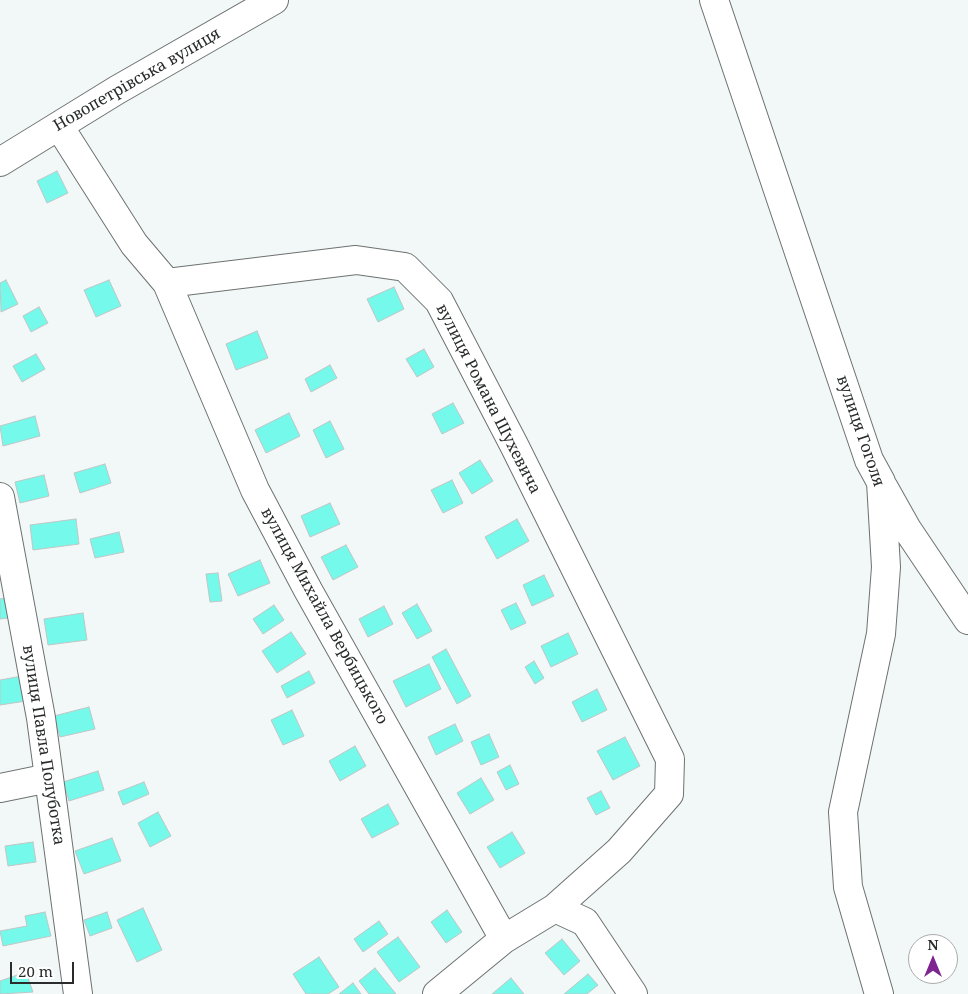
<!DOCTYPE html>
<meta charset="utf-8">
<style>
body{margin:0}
#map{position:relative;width:968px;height:994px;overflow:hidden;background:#f2f8f7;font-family:"Noto Serif",serif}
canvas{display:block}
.north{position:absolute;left:908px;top:934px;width:50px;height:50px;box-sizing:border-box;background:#fff;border:1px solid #aaabab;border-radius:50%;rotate:0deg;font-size:14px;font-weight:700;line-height:20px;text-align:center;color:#2a2c2c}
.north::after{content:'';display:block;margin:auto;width:18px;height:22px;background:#7e2592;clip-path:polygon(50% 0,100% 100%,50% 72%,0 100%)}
.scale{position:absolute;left:10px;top:962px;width:64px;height:22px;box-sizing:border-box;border:2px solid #2a2c2c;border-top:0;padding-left:6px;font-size:15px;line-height:18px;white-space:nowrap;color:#2a2c2c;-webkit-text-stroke:4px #fff;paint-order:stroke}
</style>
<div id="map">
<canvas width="968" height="994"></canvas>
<div class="north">N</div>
<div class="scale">20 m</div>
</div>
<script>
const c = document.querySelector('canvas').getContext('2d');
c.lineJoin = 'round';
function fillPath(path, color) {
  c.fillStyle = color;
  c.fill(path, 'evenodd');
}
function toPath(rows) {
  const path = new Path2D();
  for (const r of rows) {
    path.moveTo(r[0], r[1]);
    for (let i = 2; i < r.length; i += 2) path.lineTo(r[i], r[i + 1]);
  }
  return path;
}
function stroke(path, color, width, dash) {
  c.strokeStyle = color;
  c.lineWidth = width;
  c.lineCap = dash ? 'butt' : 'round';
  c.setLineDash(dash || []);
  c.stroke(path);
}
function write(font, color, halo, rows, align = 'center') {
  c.font = font + ' "Noto Serif",serif';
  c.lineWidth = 4;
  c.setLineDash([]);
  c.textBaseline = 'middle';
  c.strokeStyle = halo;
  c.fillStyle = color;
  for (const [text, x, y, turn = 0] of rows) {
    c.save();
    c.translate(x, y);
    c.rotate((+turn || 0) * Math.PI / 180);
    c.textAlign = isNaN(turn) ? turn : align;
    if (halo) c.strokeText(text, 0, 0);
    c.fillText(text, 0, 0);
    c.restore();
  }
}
const building = toPath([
 [57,171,68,193,47,203,37,181,57,171],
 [6,280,18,304,1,312,0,283,6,280],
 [109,280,121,306,96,317,84,290,109,280],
 [394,287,404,309,378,322,367,299,394,287],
 [39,307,48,323,31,332,23,316,39,307],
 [257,331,268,358,236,370,226,344,257,331],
 [424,349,434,367,417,377,406,359,424,349],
 [36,354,45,369,22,382,13,366,36,354],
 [330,365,337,378,311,392,305,379,330,365],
 [453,403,464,423,442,434,432,414,453,403],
 [289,413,300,436,266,453,255,430,289,413],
 [35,416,40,436,3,446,0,426,35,416],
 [330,421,344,449,326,458,313,430,330,421],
 [480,460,493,481,472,494,459,473,480,460],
 [105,464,111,483,80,493,74,473,105,464],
 [44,475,49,496,20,503,15,482,44,475],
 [452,480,463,503,443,513,431,490,452,480],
 [330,503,340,524,310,537,301,516,330,503],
 [76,519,79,544,33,550,30,525,76,519],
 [517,519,529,541,497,559,485,537,517,519],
 [119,532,124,552,95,558,90,539,119,532],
 [346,545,358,567,333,580,321,557,346,545],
 [260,560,270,583,238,596,228,574,260,560],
 [218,573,222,601,210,602,206,574,218,573],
 [544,575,554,596,532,606,523,585,544,575],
 [4,598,8,618,0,619,0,599,4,598],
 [516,603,526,623,511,630,501,610,516,603],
 [417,604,432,631,417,639,402,613,417,604],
 [274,605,284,620,263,634,253,619,274,605],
 [384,606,393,624,368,637,359,619,384,606],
 [83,613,87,640,48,645,44,619,83,613],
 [291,632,306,654,277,673,262,651,291,632],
 [568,633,578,654,551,667,541,646,568,633],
 [446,649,471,696,457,704,432,657,446,649],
 [534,661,544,678,535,684,525,667,534,661],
 [429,664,441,689,406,707,393,681,429,664],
 [309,671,315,683,287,698,281,686,309,671],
 [22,676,26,701,0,705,0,680,22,676],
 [597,689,607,710,582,722,572,702,597,689],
 [89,707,95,729,60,737,54,716,89,707],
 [292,710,304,736,283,745,271,720,292,710],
 [455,724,463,741,436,755,428,737,455,724],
 [489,734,499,757,481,765,471,742,489,734],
 [625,737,640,766,613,780,597,751,625,737],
 [355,746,366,766,340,781,329,761,355,746],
 [510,765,519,784,506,790,497,772,510,765],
 [98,771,104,790,69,801,63,782,98,771],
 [481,778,494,800,470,814,457,793,481,778],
 [144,782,149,794,123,805,118,792,144,782],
 [601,791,610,808,596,815,587,798,601,791],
 [388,804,399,824,372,838,361,819,388,804],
 [158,812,171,836,150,847,138,823,158,812],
 [512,832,525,853,500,868,487,847,512,832],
 [112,838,121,861,84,874,75,851,112,838],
 [33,842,36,862,8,866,5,846,33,842],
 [143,908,162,950,137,962,117,920,143,908],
 [447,910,462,932,446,943,431,922,447,910],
 [45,912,51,936,3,946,0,931,27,926,25,916,45,912],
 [107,912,112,928,90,936,84,920,107,912],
 [379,921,388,934,363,952,354,939,379,921],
 [398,937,420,967,399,982,377,952,398,937],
 [562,939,580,961,564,975,545,953,562,939],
 [319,957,339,987,328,994,306,994,293,974,319,957],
 [375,968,396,994,369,994,359,981,375,968],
 [26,972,33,992,0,994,0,981,26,972],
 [588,974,598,985,587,994,564,994,588,974],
 [511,978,524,994,492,994,511,978],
 [353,983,361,994,339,994,353,983]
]);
fillPath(building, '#74f9ea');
stroke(building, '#c0c6c5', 1);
const minor = toPath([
 [714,0,869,460,881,482,886,567,881,634,843,812,848,887,879,994],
 [59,126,134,244,167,283,356,260,405,267,439,301,514,445,670,759,669,794,619,851,555,908,504,939,437,994],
 [0,162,117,90,274,0],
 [167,283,255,490,308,590,504,939],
 [884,488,907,529,968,620],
 [0,497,41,718,78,994],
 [0,788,49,778],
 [555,908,585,922,633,994]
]);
stroke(minor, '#6d7271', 30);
stroke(minor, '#fff', 28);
write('16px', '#2a2c2c', '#fff', [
 ["Новопетрівська вулиця",137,80,-30],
 ["вулиця Романа Шухевича",488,399,63],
 ["вулиця Гоголя",860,431,71],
 ["вулиця Михайла Вербицького",324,616,61],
 ["вулиця Павла Полуботка",43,745,81]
]);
</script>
